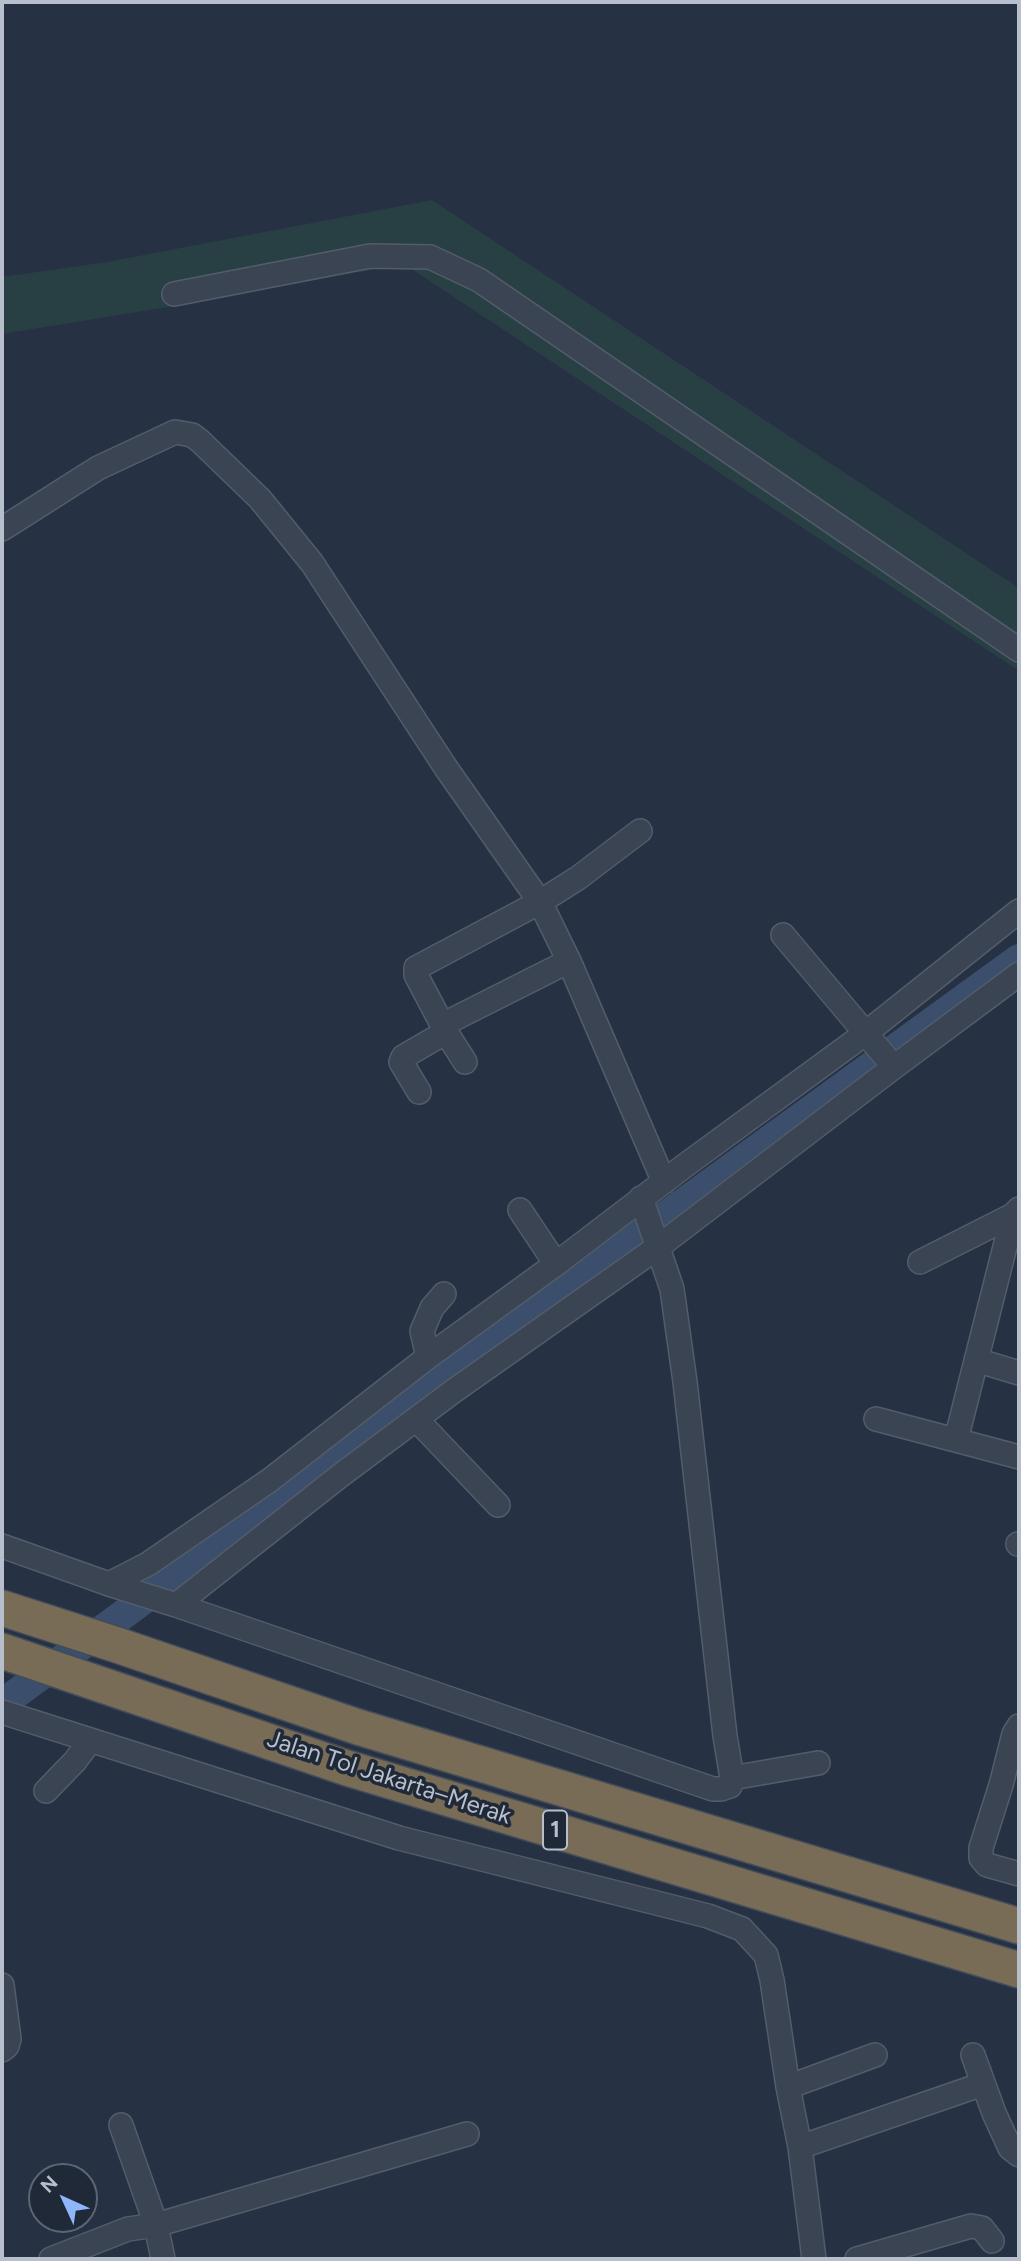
<!DOCTYPE html>
<meta charset="utf-8">
<style>
body{margin:0}
#map{position:relative;width:1021px;height:2261px;overflow:hidden;background:#263143;font-family:Figtree,sans-serif}
canvas{display:block}
.frame{position:absolute;inset:0;border:4px solid #b8bfcc;pointer-events:none}
.north{position:absolute;left:28px;top:2163px;width:70px;height:70px;box-sizing:border-box;background:#1f2938;border:2px solid #5c6573;border-radius:50%;rotate:315deg;font-size:19px;font-weight:700;line-height:28px;text-align:center;color:#b8bfcc}
.north::after{content:'';display:block;margin:auto;width:24px;height:32px;background:#8fb5fa;clip-path:polygon(50% 0,100% 100%,50% 72%,0 100%)}
</style>
<div id="map">
<canvas width="1021" height="2261"></canvas>
<div class="frame"></div>
<div class="north">N</div>
</div>
<script>
const c = document.querySelector('canvas').getContext('2d');
c.lineJoin = 'round';
function fillPath(path, color) {
  c.fillStyle = color;
  c.fill(path, 'evenodd');
}
function toPath(rows) {
  const path = new Path2D();
  for (const r of rows) {
    path.moveTo(r[0], r[1]);
    for (let i = 2; i < r.length; i += 2) path.lineTo(r[i], r[i + 1]);
  }
  return path;
}
function stroke(path, color, width, dash) {
  c.strokeStyle = color;
  c.lineWidth = width;
  c.lineCap = dash ? 'butt' : 'round';
  c.setLineDash(dash || []);
  c.stroke(path);
}
function write(font, color, halo, rows, align = 'center') {
  c.font = font + ' Figtree,sans-serif';
  c.lineWidth = 7;
  c.setLineDash([]);
  c.textBaseline = 'middle';
  c.strokeStyle = halo;
  c.fillStyle = color;
  for (const [text, x, y, turn = 0] of rows) {
    c.save();
    c.translate(x, y);
    c.rotate((+turn || 0) * Math.PI / 180);
    c.textAlign = isNaN(turn) ? turn : align;
    if (halo) c.strokeText(text, 0, 0);
    c.fillText(text, 0, 0);
    c.restore();
  }
}
fillPath(toPath([
 [432,200,1019,588,1019,671,404,264,156,309,2,334,2,277,107,262]
]), '#284044');
stroke(toPath([
 [2,1704,536,1310,1019,959]
]), '#3b4e6c', 30);
const minor = toPath([
 [174,294,370,256,430,257,479,280,1019,650],
 [2,529,98,468,175,432,192,435,200,441,260,499,312,563,446,768,540,902,569,961,664,1182],
 [783,935,894,1067],
 [442,1025,569,961],
 [465,1062,446,1032,416,975,416,968,540,902,578,878,640,831],
 [419,1092,401,1062,403,1057,446,1032],
 [520,1210,556,1264],
 [920,1262,1013,1215,1019,1209],
 [428,1357,422,1331,432,1308,444,1294],
 [976,1360,1019,1373],
 [416,1419,498,1505],
 [876,1419,1019,1457],
 [956,1440,1013,1215],
 [1018,1544,1019,1544],
 [2,1546,109,1584,148,1564,270,1480,428,1357,556,1264,683,1167,866,1033,1019,911],
 [109,1584,176,1605,713,1789,721,1789,730,1786,732,1778,725,1736,685,1382,672,1289,641,1198],
 [176,1605,341,1475,455,1390,658,1247,894,1067,1019,974],
 [2,1712,399,1838,708,1916,742,1929,766,1955,772,1980,788,2087,800,2147,814,2259],
 [1019,1726,1014,1734,1001,1785,981,1848,981,1858,987,1865,1019,1874],
 [732,1778,818,1763],
 [46,1791,75,1761,90,1741],
 [2,1985,9,2039,7,2046,2,2050],
 [973,2055,994,2113,1010,2148,1019,2155],
 [788,2087,875,2055],
 [121,2125,156,2225,467,2134],
 [800,2147,983,2084],
 [51,2259,128,2229,156,2225,163,2259],
 [857,2259,971,2226,982,2228,992,2241]
]);
const highway = toPath([
 [2,1608,117,1645,358,1727,1019,1926],
 [2,1651,347,1768,1019,1970]
]);
stroke(minor, '#535c6a', 26);
stroke(highway, '#424c5a', 38);
stroke(minor, '#3a4452', 23);
stroke(highway, '#786c57', 35);
for (const [x, y, w] of [
 [555,1830,24]
]) {
  const box = new Path2D();
  box.roundRect(x - w / 2, y - 19.5, w, 39, 5);
  c.fillStyle = '#1f2938';
  c.fill(box);
  stroke(box, '#b8bfcc', 2);
}
write('bold 23px', '#b8bfcc', null, [
 ["1",555,1830]
]);
write('24px', '#b8bfcc', '#1f2938', [
 ["Jalan Tol Jakarta–Merak",389,1778,18]
]);
</script>
